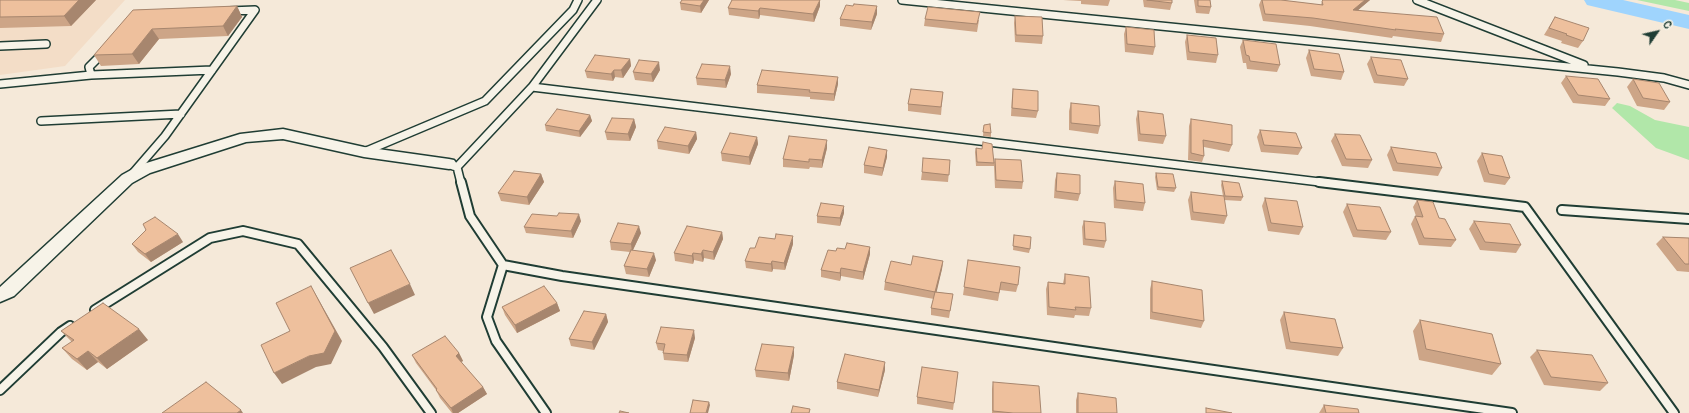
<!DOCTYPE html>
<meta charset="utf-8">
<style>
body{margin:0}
#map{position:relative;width:1689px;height:413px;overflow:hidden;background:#f5e9d9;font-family:Pangolin,sans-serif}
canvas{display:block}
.north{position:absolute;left:1637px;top:12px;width:40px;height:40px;-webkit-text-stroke:3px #f7f3e8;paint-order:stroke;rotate:56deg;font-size:11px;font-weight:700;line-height:16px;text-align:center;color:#1f3d34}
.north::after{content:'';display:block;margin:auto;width:14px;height:18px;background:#1f3d34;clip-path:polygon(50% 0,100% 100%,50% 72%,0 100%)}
</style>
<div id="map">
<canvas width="1689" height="413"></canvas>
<div class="north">С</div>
</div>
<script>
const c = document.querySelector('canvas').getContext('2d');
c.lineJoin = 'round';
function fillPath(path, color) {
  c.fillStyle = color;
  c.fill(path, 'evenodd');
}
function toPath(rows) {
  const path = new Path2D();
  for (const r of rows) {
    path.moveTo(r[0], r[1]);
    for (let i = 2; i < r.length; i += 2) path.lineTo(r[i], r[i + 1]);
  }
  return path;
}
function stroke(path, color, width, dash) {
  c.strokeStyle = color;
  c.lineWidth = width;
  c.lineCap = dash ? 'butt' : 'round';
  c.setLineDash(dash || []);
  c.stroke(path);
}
fillPath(toPath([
 [0,0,125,0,65,66,0,75]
]), '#f3ddc7');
fillPath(toPath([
 [1637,0,1675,0,1689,3,1689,11],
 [1617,103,1630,106,1655,120,1689,127,1689,160,1656,148,1612,108]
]), '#b1e7a9');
fillPath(toPath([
 [1584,0,1623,0,1689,15,1689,29,1587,5,1584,0]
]), '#9fd4fd');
const serviceFar1 = toPath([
 [902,0,1618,72,1664,78,1689,85],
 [1417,0,1584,65],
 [0,46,46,44],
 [104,52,89,67,91,75,212,70],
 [0,84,91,75],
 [532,87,597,0],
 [41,121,181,114],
 [364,152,485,101,573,10,578,0],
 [453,166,457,167,461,183],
 [457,167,532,87,1328,183],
 [133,173,165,136,255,10,229,11]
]);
const service = toPath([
 [461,182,470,216,503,265,562,276,1512,413],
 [1319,182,1525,207,1674,413],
 [1562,210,1689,219],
 [503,265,487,317,496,341,546,413],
 [95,310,210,238,243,231,298,244,383,347,431,413],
 [0,390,61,332,70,326]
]);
const minor = toPath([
 [283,129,364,147,449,159,454,160,457,164,454,168,449,169,364,157,283,139,246,142,150,173,132,183,14,296,0,302,0,287,122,175,140,165,240,134,283,129]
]);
stroke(serviceFar1, '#1f3d34', 10);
stroke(service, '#1f3d34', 12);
stroke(minor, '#1f3d34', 3);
stroke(serviceFar1, '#f7f3e8', 7);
stroke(service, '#f7f3e8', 8);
fillPath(minor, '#f7f3e8');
fillPath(toPath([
 [0,0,96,0,71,26,0,28],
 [682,0,709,0,701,13,681,10,680,3],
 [732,0,820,0,820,6,814,22,760,15,759,19,729,15,728,8],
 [1063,0,1110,0,1108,6,1081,4,1081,1],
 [1143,0,1172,0,1172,3,1170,10,1144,7],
 [1194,0,1210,0,1211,7,1209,14,1196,13],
 [1261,0,1281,0,1321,5,1322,1,1370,0,1358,10,1444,34,1441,42,1393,36,1392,38,1310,26,1263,21,1259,5],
 [237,6,242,17,228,36,159,39,139,64,101,66,94,55,133,10],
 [877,14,871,30,840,26,840,19],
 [1015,16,1043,36,1042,44,1015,42,1014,23],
 [1555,17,1583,41,1578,48,1561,43,1562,41,1544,35],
 [925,19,979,20,977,32,924,26],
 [1126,27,1155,47,1153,55,1125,52,1124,34],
 [1187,35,1218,55,1216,63,1187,60,1185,42],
 [1243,40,1280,65,1277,72,1247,69,1246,63,1243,63,1240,47],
 [1309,50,1344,72,1341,80,1311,76,1306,58],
 [1371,57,1408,79,1404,86,1374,83,1367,64],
 [630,59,631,66,623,78,615,77,613,81,587,78,585,71],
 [660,70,653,82,635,80,633,72],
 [731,74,726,88,697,85,696,78],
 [1566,76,1610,99,1605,106,1573,103,1561,83],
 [838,77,838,84,834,101,810,99,810,97,757,93,757,85],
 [1633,79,1670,102,1664,110,1637,106,1627,87],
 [1013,89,1038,111,1036,118,1011,116,1012,96],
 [943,92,941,115,908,111,908,104],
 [1071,103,1100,126,1098,134,1069,130,1069,111],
 [1138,111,1166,136,1163,144,1138,141,1136,119],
 [590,115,592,121,580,137,546,131,545,125],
 [634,119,636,127,630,141,607,140,605,132],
 [1191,119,1232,145,1229,152,1204,147,1204,156,1202,162,1188,160,1189,126],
 [984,125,991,133,991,137,983,136],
 [1260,130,1302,148,1298,155,1261,152,1257,137],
 [696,132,697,139,689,154,658,149,657,141],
 [1335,134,1372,160,1368,168,1342,166,1331,141],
 [757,137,758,144,750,165,722,161,721,153],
 [1391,147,1442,168,1438,176,1393,171,1387,155],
 [827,148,822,168,810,167,809,169,783,167,783,159],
 [976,148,982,149,994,163,995,159,1023,182,1022,189,995,188,994,166,976,166,975,152],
 [887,150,887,157,882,176,864,173,864,165],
 [1482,153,1510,178,1505,185,1484,182,1477,161],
 [950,160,948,182,921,180,922,172],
 [1057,173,1080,194,1078,201,1054,198,1055,180],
 [1156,173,1176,188,1174,192,1157,190,1155,177],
 [541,174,544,182,529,205,501,201,498,193],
 [1115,181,1145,203,1143,211,1114,208,1113,188],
 [1222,181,1243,197,1241,201,1224,200,1227,216,1224,224,1191,220,1188,200,1191,192,1223,196,1221,185],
 [1265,198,1303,227,1299,235,1268,231,1262,206],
 [1417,200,1439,218,1456,240,1451,247,1419,245,1411,224,1415,216,1416,216,1413,207],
 [1347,204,1391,232,1386,240,1353,237,1343,212],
 [844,213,840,226,817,223,817,216],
 [557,216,581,221,573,238,526,233,524,227],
 [1084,221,1106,241,1104,248,1083,245,1082,227],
 [1474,221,1521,245,1516,253,1480,250,1469,229],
 [722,232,723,239,714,260,704,258,703,262,694,260,693,264,675,261,674,253],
 [641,233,633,250,656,260,649,277,626,274,624,266,630,252,611,250,610,242],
 [1014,235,1030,249,1029,253,1013,250],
 [1663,237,1689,238,1689,272,1677,271,1656,244],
 [775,239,793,244,785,270,773,269,772,272,746,268,745,261,755,248],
 [183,242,151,262,138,252,132,244],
 [870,247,870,254,863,280,841,276,840,281,821,277,821,270,836,251,845,249],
 [968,260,1018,285,1016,292,1000,290,998,301,963,295],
 [943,261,942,269,936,292,953,294,949,318,931,315,931,308,934,299,884,290,885,282,911,265],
 [1065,274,1091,308,1089,316,1075,315,1074,318,1047,315,1046,289,1048,282,1063,283],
 [1152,281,1204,321,1201,328,1150,319,1150,289],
 [557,303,560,311,517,333,505,315,502,307],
 [1284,312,1343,348,1338,356,1286,349,1280,320],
 [606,314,608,322,594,350,571,346,569,339],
 [1420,320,1501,364,1492,375,1419,360,1413,331],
 [61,331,148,340,107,369,98,362,87,370,72,359,62,348,72,342],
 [695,338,688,362,664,360,663,353,663,351,658,350,656,343],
 [1537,350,1608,383,1600,391,1544,385,1530,357],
 [459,353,463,361,461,362,483,387,487,394,458,413,452,413,440,398,436,390,416,363,412,355],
 [794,355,789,381,756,377,755,370],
 [885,370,878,397,837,389,837,382],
 [958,372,953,410,917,404,917,397],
 [993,382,1041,413,992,413,992,389],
 [1078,393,1117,413,1076,413,1076,400],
 [1324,405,1359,413,1319,413]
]), '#cda587');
fillPath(toPath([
 [79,0,96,0,71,26,64,16],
 [704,0,709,0,701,13,700,6],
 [820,0,820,6,814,22,813,14],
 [1365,0,1370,0,1350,17,1353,10],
 [237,6,242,17,228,36,223,26],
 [877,6,877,14,871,30,872,22],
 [760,8,760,15,759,19,758,11],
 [152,29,159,39,139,64,132,54],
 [630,59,631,66,623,78,621,70],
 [659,62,660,70,653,82,651,74],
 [730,66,731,74,726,88,725,80],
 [614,70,615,77,613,81,611,74],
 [838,77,838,84,834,101,834,94],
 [590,115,592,121,580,137,579,131],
 [634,119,636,127,630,141,628,134],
 [696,132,697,139,689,154,688,146],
 [757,137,758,144,750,165,749,157],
 [827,140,827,148,822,168,822,160],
 [887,150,887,157,882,176,883,168],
 [541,174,544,182,529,205,527,197],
 [844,206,844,213,840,226,840,218],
 [579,214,581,221,573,238,571,231],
 [639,226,641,233,632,252,631,244],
 [722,232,723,239,714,260,713,252],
 [178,234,183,242,151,262,145,254],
 [793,236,793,244,785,270,784,263],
 [870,247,870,254,863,280,863,272],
 [703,250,704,258,703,262,701,254],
 [654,253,656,260,649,277,647,269],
 [693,253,694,260,693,264,692,256],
 [772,261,773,269,772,272,771,264],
 [943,261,942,269,935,299,935,292],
 [841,268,841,276,840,281,840,273],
 [410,284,415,295,374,314,368,303],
 [311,286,342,341,331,364,316,367,282,384,274,373,309,356],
 [557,303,560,311,517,333,515,325],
 [606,314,608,322,594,350,592,342],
 [139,329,148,340,107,369,97,358],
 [694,330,695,338,688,362,687,355],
 [794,347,794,355,789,381,788,373],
 [88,351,98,362,87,370,77,359],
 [459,353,463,361,459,363,456,356],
 [885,362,885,370,878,397,879,390],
 [483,387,487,394,458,413,453,413,451,408],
 [709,402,710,405,708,413,706,413],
 [241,410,243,413,237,413]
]), '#a7866e');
const building = toPath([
 [0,0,79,0,64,16,0,17,0,0],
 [682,0,704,0,700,6,680,3,682,0],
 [732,0,820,0,813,14,760,8,758,11,728,8,732,0],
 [1147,0,1172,0,1172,3,1147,0],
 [1198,0,1210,0,1211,7,1198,6,1198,0],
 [1262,0,1281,0,1323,5,1322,1,1323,0,1365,0,1353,10,1437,17,1444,34,1395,29,1396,30,1313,18,1265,14,1262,0],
 [854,4,877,6,872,22,840,19,846,5,853,6,854,4],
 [237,6,223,26,152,29,132,54,94,55,133,10,237,6],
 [928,7,980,12,977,24,925,19,928,7],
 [1015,16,1042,17,1043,36,1016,35,1015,16],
 [1555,17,1589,28,1583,41,1566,35,1567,34,1549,28,1555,17],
 [1126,27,1154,30,1155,47,1127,44,1126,27],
 [1187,35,1216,38,1218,55,1189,52,1187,35],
 [1243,40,1276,44,1280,65,1250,61,1249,56,1246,55,1243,40],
 [1309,50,1339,54,1344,72,1314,69,1309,50],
 [595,55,630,59,621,70,614,70,611,74,585,71,595,55],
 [1371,57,1401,60,1408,79,1377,75,1371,57],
 [639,60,659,62,651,74,633,72,639,60],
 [702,64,730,66,725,80,696,78,702,64],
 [762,70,838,77,834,94,809,92,810,90,757,85,762,70],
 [1566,76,1598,79,1610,99,1578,95,1566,76],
 [1633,79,1659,83,1670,102,1643,98,1633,79],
 [911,89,943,92,941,107,908,104,911,89],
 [1013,89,1038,91,1038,111,1012,108,1013,89],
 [1071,103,1099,106,1100,126,1071,123,1071,103],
 [557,109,590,115,579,131,545,125,557,109],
 [1138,111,1163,114,1166,136,1140,134,1138,111],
 [612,118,634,119,628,134,605,132,612,118],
 [1191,119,1232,125,1232,145,1203,140,1204,156,1191,153,1191,119],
 [990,124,991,133,983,132,984,125,990,124],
 [665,127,696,132,688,146,657,141,665,127],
 [1260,130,1296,133,1302,148,1264,145,1260,130],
 [730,133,757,137,749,157,721,153,730,133],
 [1335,134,1360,135,1372,160,1346,159,1335,134],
 [789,136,827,140,822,160,809,159,809,162,783,159,789,136],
 [983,142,992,144,994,163,977,162,976,148,982,149,983,142],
 [869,147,887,150,883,168,864,165,869,147],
 [1391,147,1436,153,1442,168,1397,163,1391,147],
 [1482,153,1502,156,1510,178,1489,174,1482,153],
 [923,158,950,160,949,175,922,172,923,158],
 [995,159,1021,160,1023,182,996,180,995,159],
 [514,171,541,174,527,197,498,193,514,171],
 [1057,173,1080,175,1080,194,1056,191,1057,173],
 [1156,173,1173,174,1176,188,1158,187,1156,173],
 [1115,181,1143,184,1145,203,1116,200,1115,181],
 [1222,181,1239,183,1243,197,1225,196,1222,181],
 [1191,192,1224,196,1227,216,1193,212,1191,192],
 [1265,198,1297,201,1303,227,1271,223,1265,198],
 [1417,200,1433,202,1439,218,1445,219,1456,240,1424,238,1415,216,1423,217,1417,200],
 [821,203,844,206,840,218,817,216,821,203],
 [1347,204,1380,207,1391,232,1357,230,1347,204],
 [559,213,579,214,571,231,524,227,532,214,557,216,559,213],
 [155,217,178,234,145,254,132,244,146,230,143,224,155,217],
 [1084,221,1105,223,1106,241,1085,239,1084,221],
 [1474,221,1510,224,1521,245,1485,242,1474,221],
 [618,223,639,226,631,244,610,242,618,223],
 [687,226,722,232,713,252,703,250,701,254,693,253,692,256,674,253,687,226],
 [776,234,793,236,784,263,772,261,771,264,745,261,750,248,755,248,759,237,775,239,776,234],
 [1014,235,1031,237,1030,249,1013,246,1014,235],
 [1663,237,1689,238,1689,264,1685,264,1663,237],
 [847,243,870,247,863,272,841,268,840,273,821,270,828,250,836,251,837,248,845,249,847,243],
 [391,250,410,284,368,303,350,268,391,250],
 [631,250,654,253,647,269,624,266,631,250],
 [913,256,943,261,935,292,885,282,891,261,911,265,913,256],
 [968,260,1020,267,1018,285,1001,282,999,293,964,287,968,260],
 [1065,274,1089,277,1091,308,1075,307,1076,310,1049,307,1048,282,1065,284,1065,274],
 [1152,281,1202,290,1204,321,1152,312,1152,281],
 [311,286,335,331,324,353,309,356,274,373,261,345,290,331,276,303,311,286],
 [544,286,557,303,515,325,502,307,544,286],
 [935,292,953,294,950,311,931,308,935,292],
 [103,303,139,329,97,358,88,351,77,359,62,348,74,340,61,331,103,303],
 [584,311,606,314,592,342,569,339,584,311],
 [1284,312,1335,319,1343,348,1290,342,1284,312],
 [1420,320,1492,334,1501,364,1426,349,1420,320],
 [661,327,694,330,687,355,663,353,665,344,656,343,661,327],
 [445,336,459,353,456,356,483,387,451,408,436,390,437,389,412,355,445,336],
 [762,344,794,347,788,373,755,370,762,344],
 [1537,350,1592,355,1608,383,1551,377,1537,350],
 [845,354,885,362,879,390,837,382,845,354],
 [922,367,958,372,954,403,917,397,922,367],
 [206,382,241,410,237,413,162,413,206,382],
 [993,382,1039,386,1041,413,1013,413,993,411,993,382],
 [1078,393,1116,398,1117,413,1078,413,1078,393],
 [693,400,709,402,706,413,690,413,693,400],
 [1324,405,1358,409,1359,413,1326,413,1324,405],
 [793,406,810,409,809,413,791,413,793,406],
 [1206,408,1232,413,1206,413,1206,408],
 [620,411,629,413,619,413,620,411]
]);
fillPath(building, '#eec09d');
stroke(building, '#a7866e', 1);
</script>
